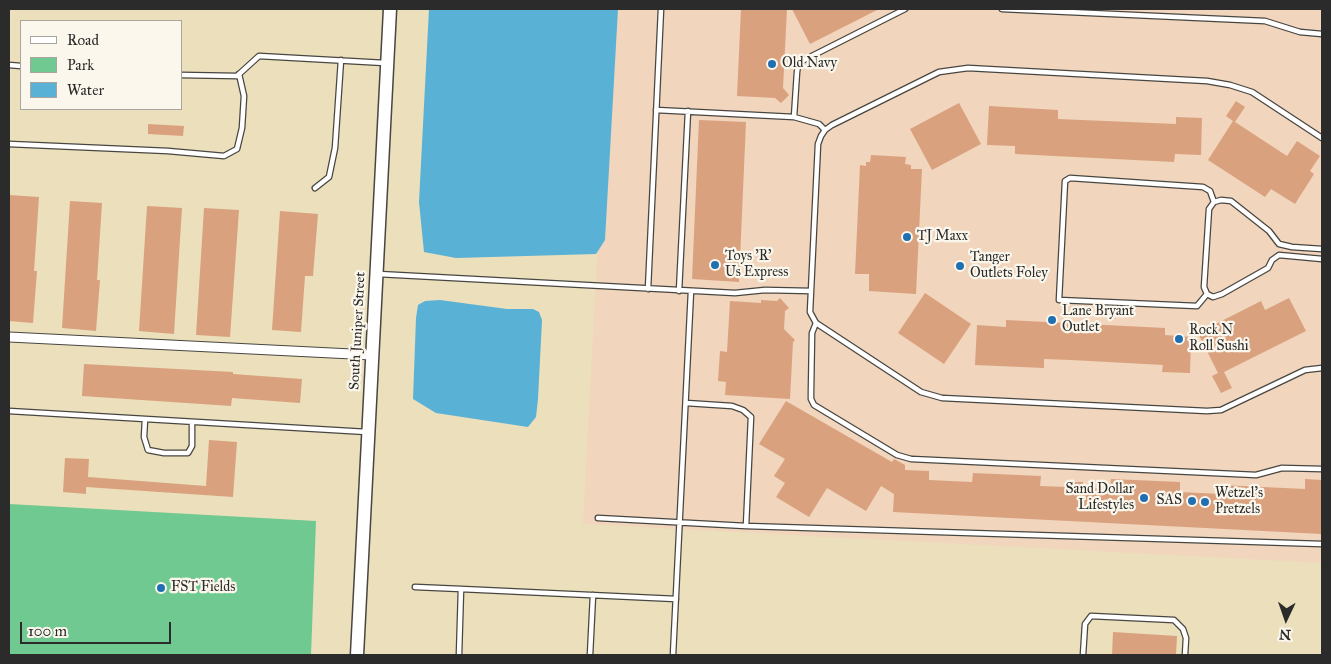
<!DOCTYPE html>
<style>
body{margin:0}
#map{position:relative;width:1331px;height:664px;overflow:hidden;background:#ebdfbc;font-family:"IM FELL Great Primer",serif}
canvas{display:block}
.frame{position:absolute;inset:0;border:10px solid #2b2b2b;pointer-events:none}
.legend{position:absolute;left:20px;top:20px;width:162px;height:90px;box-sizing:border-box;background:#fbf7ec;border:1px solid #a8a59f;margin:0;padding:6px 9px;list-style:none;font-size:15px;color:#2b2b2b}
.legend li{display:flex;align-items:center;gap:10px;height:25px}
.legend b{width:25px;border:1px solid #a8a59f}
.north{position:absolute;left:1261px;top:594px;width:50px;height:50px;-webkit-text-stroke:4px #fbf7ec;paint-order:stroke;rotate:183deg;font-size:14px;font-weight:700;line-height:20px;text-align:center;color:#2b2b2b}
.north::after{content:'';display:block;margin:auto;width:18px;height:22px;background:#2b2b2b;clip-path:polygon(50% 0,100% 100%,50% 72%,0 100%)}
.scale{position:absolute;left:20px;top:622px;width:151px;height:22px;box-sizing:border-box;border:2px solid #2b2b2b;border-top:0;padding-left:6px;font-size:15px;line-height:18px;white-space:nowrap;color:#2b2b2b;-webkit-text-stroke:4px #fbf7ec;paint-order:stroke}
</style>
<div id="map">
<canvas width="1331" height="664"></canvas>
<div class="frame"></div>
<ul class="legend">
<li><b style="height:6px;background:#fff"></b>Road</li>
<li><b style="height:14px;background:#6fc990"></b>Park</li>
<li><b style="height:14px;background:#59b1d6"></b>Water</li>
</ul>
<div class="north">N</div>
<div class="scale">100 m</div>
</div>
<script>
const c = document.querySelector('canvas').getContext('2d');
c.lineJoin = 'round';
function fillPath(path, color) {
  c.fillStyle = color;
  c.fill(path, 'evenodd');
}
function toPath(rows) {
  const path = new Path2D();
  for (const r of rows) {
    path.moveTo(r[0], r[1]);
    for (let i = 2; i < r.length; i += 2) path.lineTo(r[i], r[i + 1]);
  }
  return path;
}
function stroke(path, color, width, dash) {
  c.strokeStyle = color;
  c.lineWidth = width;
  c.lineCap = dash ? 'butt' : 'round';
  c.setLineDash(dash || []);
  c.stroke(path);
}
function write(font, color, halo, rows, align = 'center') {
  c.font = font + ' "IM FELL Great Primer",serif';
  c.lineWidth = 4.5;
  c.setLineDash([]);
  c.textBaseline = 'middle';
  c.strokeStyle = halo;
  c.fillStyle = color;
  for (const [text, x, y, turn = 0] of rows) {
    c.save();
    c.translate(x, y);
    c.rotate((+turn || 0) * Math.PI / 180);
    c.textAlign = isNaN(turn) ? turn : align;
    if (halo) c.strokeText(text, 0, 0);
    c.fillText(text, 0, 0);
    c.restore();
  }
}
fillPath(toPath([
 [610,9,1322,9,1322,563,583,524]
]), '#f1d5bd');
fillPath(toPath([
 [9,504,316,521,311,655,9,655]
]), '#6fc990');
fillPath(toPath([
 [429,9,618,9,605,240,596,254,456,258,424,252,419,202],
 [440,300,507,309,533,309,539,312,542,320,538,399,536,417,528,427,436,413,413,399,416,318,418,305,425,301]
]), '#59b1d6');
fillPath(toPath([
 [741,9,787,9,783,88,789,95,781,103,775,98,737,96],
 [792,9,879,9,810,44],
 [1236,101,1245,107,1235,122,1287,156,1297,141,1320,156,1310,171,1314,174,1295,204,1271,189,1265,197,1208,160,1233,121,1226,116],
 [959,103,981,144,932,170,910,129],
 [989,106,1058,110,1058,119,1176,124,1176,117,1202,118,1201,155,1175,154,1174,162,1015,154,1015,146,987,145],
 [699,120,746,122,739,282,692,279],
 [148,124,184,126,183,136,148,134],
 [871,155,906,157,905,164,911,165,911,169,922,169,916,294,869,291,869,274,855,274,860,165,866,166,866,162,870,162],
 [9,195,39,197,34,271,37,271,33,323,9,321],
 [70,201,102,203,97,280,100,280,96,331,62,328],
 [147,206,182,208,174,334,139,331],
 [204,208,239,210,230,337,196,335],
 [280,211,318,214,313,276,305,276,301,332,272,330],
 [925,293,971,324,944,364,898,333],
 [780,298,789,308,785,311,784,329,795,340,793,342,790,399,725,395,726,382,718,381,720,351,727,352,730,301,761,303,761,300,777,301],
 [1289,298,1306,331,1224,372,1232,388,1221,393,1212,376,1218,373,1198,333,1261,301,1265,310],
 [1006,320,1165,328,1165,335,1191,337,1190,373,1162,372,1163,365,1071,360,1044,359,1044,368,975,365,977,325,1006,327],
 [84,364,233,372,233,374,302,379,300,403,232,398,231,406,82,396],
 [786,401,892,462,894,459,905,465,905,470,929,471,929,480,972,482,973,473,1041,476,1040,486,1067,487,1067,482,1083,482,1083,488,1110,489,1111,479,1180,482,1180,492,1221,494,1221,485,1305,489,1305,479,1322,480,1322,534,893,512,894,494,881,486,866,511,827,488,809,517,776,497,785,483,774,476,785,459,759,444],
 [209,440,237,442,233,497,86,487,86,494,63,492,65,458,89,459,88,477,206,486],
 [1113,632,1177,636,1176,655,1112,655]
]), '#daa17e');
const lane = toPath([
 [1002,9,1265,21,1300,32,1322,34],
 [9,65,21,66],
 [181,75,237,76,259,56,385,63],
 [656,110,794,117,819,124,825,130],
 [794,117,797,72,798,66,802,61,905,9],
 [1322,138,1252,92,1230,85,1207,81,968,68,939,72,832,125,825,130,821,136,818,144,810,312,816,323,921,392,942,398,1207,411,1221,410,1305,370,1322,368],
 [9,144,168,151,224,156,237,149,242,128,244,96,239,74],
 [315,188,329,177,335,148,341,60],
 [1322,249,1292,247,1279,244,1269,231,1231,201,1221,200,1214,202,1209,209,1204,287,1207,294,1213,297,1222,294,1268,268,1272,260,1279,255,1322,259],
 [378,274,735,293,765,290,811,291],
 [648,289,661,9],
 [679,291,688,111],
 [1207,294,1197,306,1059,300,1065,181,1070,178,1203,187,1210,191,1214,202],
 [816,323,812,333,811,392,811,399,814,405,897,455,911,459,1256,475,1282,468,1322,469],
 [686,403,732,406,743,410,751,417,746,526,1322,544],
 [9,411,367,432],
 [145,419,144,437,148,450,164,453,188,453,192,446,192,422],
 [598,518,746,526],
 [415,587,461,589],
 [459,655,461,589,676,599],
 [590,655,593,595],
 [673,655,691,291],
 [1083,655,1085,624,1091,616,1174,620,1183,629,1186,638,1185,655]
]);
const street = toPath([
 [9,337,372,355]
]);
const secondary = toPath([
 [357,655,390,9]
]);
stroke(lane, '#484641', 7);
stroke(street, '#484641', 11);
stroke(secondary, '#484641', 15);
stroke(lane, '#fff', 4.5);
stroke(street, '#fff', 9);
stroke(secondary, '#fff', 12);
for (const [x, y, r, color] of [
 [772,64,5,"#1f6fb2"],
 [907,237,5,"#1f6fb2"],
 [715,265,5,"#1f6fb2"],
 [960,266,5,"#1f6fb2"],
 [1052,320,5,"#1f6fb2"],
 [1179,339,5,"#1f6fb2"],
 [1144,498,5,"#1f6fb2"],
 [1192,501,5,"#1f6fb2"],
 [1205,502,5,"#1f6fb2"],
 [161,588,5,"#1f6fb2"]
]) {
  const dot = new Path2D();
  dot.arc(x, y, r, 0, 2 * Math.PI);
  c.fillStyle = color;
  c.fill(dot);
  stroke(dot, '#fbf7ec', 2);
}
write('14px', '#2b2b2b', '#fbf7ec', [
 ["Old Navy",782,64],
 ["TJ Maxx",917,237],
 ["Toys 'R'",725,257],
 ["Us Express",725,273],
 ["Tanger",970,258],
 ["Outlets Foley",970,274],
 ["Lane Bryant",1062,312],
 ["Outlet",1062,328],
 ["Rock N",1189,331],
 ["Roll Sushi",1189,347],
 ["Sand Dollar",1134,490,"right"],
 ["Lifestyles",1134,506,"right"],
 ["Wetzel's",1215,494],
 ["Pretzels",1215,510],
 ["SAS",1182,501,"right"],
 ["FST Fields",171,588]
], 'left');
write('14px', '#2b2b2b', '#fbf7ec', [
 ["South Juniper Street",358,331,-87]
]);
</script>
